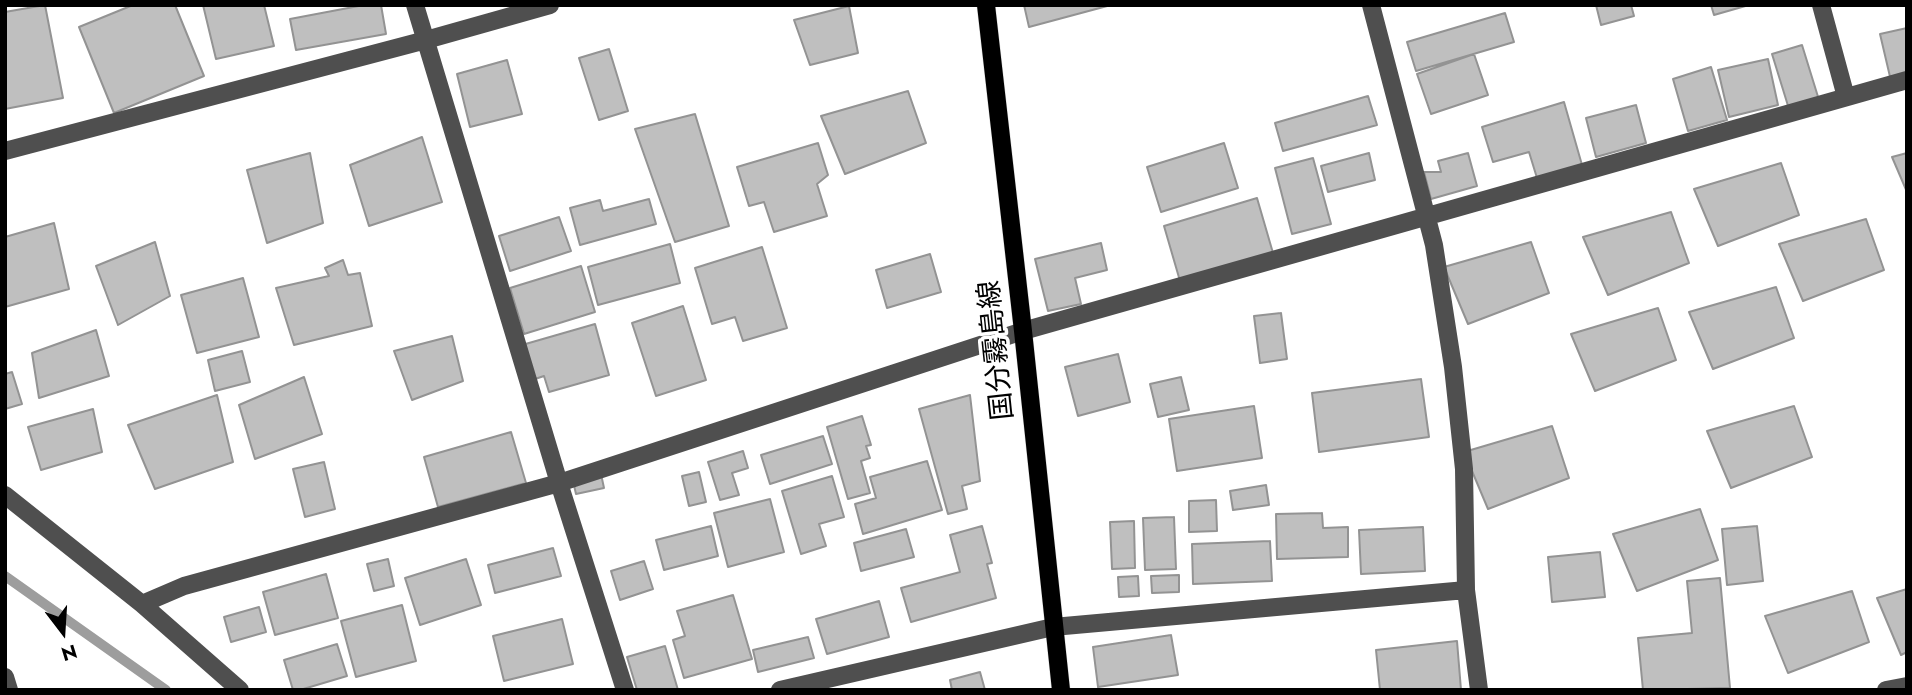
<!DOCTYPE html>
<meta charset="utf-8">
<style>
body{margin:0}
#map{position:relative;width:1912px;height:695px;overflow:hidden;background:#fff;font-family:Jost,sans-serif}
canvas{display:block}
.frame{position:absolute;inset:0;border:7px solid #000;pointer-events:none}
.north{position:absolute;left:28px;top:597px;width:70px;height:70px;-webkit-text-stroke:5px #fff;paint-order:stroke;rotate:163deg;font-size:19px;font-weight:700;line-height:28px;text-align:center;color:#000}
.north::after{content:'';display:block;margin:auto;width:24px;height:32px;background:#000;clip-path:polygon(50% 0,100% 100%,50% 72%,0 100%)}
</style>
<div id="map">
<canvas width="1912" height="695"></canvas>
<div class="frame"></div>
<div class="north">N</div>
</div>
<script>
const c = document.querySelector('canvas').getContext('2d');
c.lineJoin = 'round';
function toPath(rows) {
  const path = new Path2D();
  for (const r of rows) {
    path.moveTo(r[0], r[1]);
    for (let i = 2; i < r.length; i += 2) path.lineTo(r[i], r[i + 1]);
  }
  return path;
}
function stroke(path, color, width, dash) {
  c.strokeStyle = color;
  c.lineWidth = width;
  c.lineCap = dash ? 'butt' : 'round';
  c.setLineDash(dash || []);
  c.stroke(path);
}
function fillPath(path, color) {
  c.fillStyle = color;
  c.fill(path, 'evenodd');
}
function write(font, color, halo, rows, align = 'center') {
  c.font = font + ' Jost,"Noto Sans JP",sans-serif';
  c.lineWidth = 7;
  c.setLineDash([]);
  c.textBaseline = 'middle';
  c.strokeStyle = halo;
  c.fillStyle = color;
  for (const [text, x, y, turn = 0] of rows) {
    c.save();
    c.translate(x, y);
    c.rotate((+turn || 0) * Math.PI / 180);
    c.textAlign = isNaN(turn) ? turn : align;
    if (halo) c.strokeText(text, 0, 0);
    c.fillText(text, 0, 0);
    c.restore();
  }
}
stroke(toPath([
 [5,576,166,690]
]), '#9d9d9d', 10);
const building = toPath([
 [45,5,63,98,5,109,5,12,45,5],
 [133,5,175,5,204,76,114,113,79,27,133,5],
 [203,5,264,5,274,46,216,59,203,5],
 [364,5,381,5,386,34,296,50,290,19,364,5],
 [1024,5,1111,5,1029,27,1024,5],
 [1596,5,1631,5,1634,16,1601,25,1596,5],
 [1711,5,1749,5,1714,15,1711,5],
 [849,6,858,53,810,65,794,20,849,6],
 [1505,13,1514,42,1416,71,1407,42,1505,13],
 [1907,28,1907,77,1891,81,1880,34,1907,28],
 [1802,45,1819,100,1789,109,1772,54,1802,45],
 [609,49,628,111,599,120,579,58,609,49],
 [1474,54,1488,95,1431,114,1417,74,1474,54],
 [1768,59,1778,105,1729,117,1718,70,1768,59],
 [507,60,522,114,470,127,457,74,507,60],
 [1711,67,1727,120,1688,131,1673,79,1711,67],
 [908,91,926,143,845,174,821,116,908,91],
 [1368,96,1377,125,1283,151,1275,123,1368,96],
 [1564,102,1582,165,1537,178,1529,152,1493,162,1482,127,1564,102],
 [1636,105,1646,143,1596,157,1586,118,1636,105],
 [695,114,729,226,675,242,635,129,695,114],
 [422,137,442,202,369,226,350,165,422,137],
 [818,143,828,175,817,184,827,216,774,232,764,202,749,206,737,167,818,143],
 [1224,143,1238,188,1161,212,1147,167,1224,143],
 [310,153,323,223,267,243,247,170,310,153],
 [1369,153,1375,180,1328,192,1321,166,1369,153],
 [1468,153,1477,186,1431,199,1424,172,1441,172,1438,161,1468,153],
 [1907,153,1907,192,1892,157,1907,153],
 [1313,158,1331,224,1292,234,1275,168,1313,158],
 [1781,163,1799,215,1718,246,1694,189,1781,163],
 [1257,198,1273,253,1180,281,1164,226,1257,198],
 [649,199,656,224,580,245,570,208,600,200,603,211,649,199],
 [1671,212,1689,263,1608,295,1583,237,1671,212],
 [559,217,571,251,510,271,499,236,559,217],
 [1866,219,1884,270,1803,301,1779,244,1866,219],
 [54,223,69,289,5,307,5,237,54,223],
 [155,242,170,296,118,325,96,266,155,242],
 [1531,242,1549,293,1468,324,1444,267,1531,242],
 [1101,243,1107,270,1075,278,1081,304,1048,311,1035,259,1101,243],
 [670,244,680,283,598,305,588,267,670,244],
 [762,247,787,328,743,341,735,317,712,324,695,268,762,247],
 [930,254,941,292,887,308,876,270,930,254],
 [343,260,348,275,360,273,372,326,294,345,276,288,329,276,325,268,343,260],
 [581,266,595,312,524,334,510,288,581,266],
 [243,278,259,337,197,353,181,295,243,278],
 [1776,287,1794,338,1713,369,1689,312,1776,287],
 [683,306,706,380,656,396,632,323,683,306],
 [1658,308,1676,360,1595,391,1571,334,1658,308],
 [1281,313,1287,359,1260,363,1254,316,1281,313],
 [595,324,609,375,549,392,544,376,532,380,522,345,595,324],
 [96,330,109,376,39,398,32,353,96,330],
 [452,336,463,381,412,400,394,351,452,336],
 [242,351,250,382,215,391,208,360,242,351],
 [1118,354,1130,402,1078,416,1065,367,1118,354],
 [12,372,22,404,5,409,5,374,12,372],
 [304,377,322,434,255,459,239,405,304,377],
 [1181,377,1189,410,1158,417,1150,384,1181,377],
 [1421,379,1429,437,1319,452,1312,393,1421,379],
 [217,395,233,462,155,489,128,425,217,395],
 [970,395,980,481,962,486,967,509,948,514,919,409,970,395],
 [1254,406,1262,458,1177,471,1169,419,1254,406],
 [1794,406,1812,457,1731,488,1707,431,1794,406],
 [93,409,102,452,41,470,28,427,93,409],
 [862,416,871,445,866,446,870,458,861,461,870,493,848,499,827,427,862,416],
 [1552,426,1569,478,1488,509,1464,452,1552,426],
 [511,432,526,483,438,507,424,457,511,432],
 [823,436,832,464,770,484,761,455,823,436],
 [743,451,748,468,732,473,739,495,720,500,708,462,743,451],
 [927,461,942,510,863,534,855,504,876,498,870,477,927,461],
 [324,462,335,509,305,517,293,469,324,462],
 [699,472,706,502,689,506,682,476,699,472],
 [601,474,604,488,576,494,573,481,601,474],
 [832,476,844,517,819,524,826,546,801,554,782,491,832,476],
 [1266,485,1269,505,1233,510,1230,491,1266,485],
 [770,499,784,552,728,567,714,513,770,499],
 [1216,500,1217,531,1189,532,1189,501,1216,500],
 [1700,509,1718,560,1637,591,1613,534,1700,509],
 [1322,513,1323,528,1348,527,1348,557,1277,559,1276,514,1322,513],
 [1174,517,1176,569,1145,570,1143,518,1174,517],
 [1134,521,1135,568,1112,569,1110,522,1134,521],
 [711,526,718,556,664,570,656,540,711,526],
 [982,526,992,563,987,564,996,598,911,622,901,588,960,572,950,535,982,526],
 [1757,526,1763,581,1727,585,1722,529,1757,526],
 [1423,527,1425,571,1361,574,1359,530,1423,527],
 [906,529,914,557,861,571,854,543,906,529],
 [1270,541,1272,581,1193,584,1192,544,1270,541],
 [553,548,561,576,495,593,488,565,553,548],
 [1600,552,1605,597,1552,602,1548,557,1600,552],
 [388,559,394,586,374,591,367,564,388,559],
 [466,559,481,605,420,625,405,578,466,559],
 [644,561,653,589,620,600,611,571,644,561],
 [326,574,338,618,275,635,263,592,326,574],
 [1179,575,1179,592,1152,593,1151,576,1179,575],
 [1138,576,1139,596,1119,597,1118,577,1138,576],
 [1720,578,1730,688,1643,690,1638,638,1692,633,1687,581,1720,578],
 [1907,589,1907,652,1901,655,1877,598,1907,589],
 [1852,591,1869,642,1788,673,1765,616,1852,591],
 [733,595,752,659,684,678,673,640,685,636,677,611,733,595],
 [879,601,889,637,827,654,816,619,879,601],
 [402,605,416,661,356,677,341,621,402,605],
 [259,607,266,632,231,642,224,617,259,607],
 [562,619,573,664,504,681,493,636,562,619],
 [1171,635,1178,675,1098,687,1093,647,1171,635],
 [808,637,814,658,758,672,753,650,808,637],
 [1457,641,1461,690,1380,690,1376,650,1457,641],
 [337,644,347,676,300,690,293,690,284,660,337,644],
 [665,646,678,690,637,690,627,657,665,646],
 [980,672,985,690,952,690,950,680,980,672]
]);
fillPath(building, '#bfbfbf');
stroke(building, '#939393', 2);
const major = toPath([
 [986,5,1023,331,1061,690]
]);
stroke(major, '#dbdbdb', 19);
stroke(toPath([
 [415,5,559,483,625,690],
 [1371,5,1434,245,1453,367,1464,469,1466,590],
 [1821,5,1846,97],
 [5,151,426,40,550,5],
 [5,495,142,604,240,690],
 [142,604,184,586,559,483,1023,331,1907,80],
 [5,677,9,690],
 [780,690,1053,627,1466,590,1479,690],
 [1886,690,1907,686]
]), '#4f4f4f', 18);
stroke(major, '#000', 18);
write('28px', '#000', '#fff', [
 ["国分霧島線",998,350,-96]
]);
</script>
